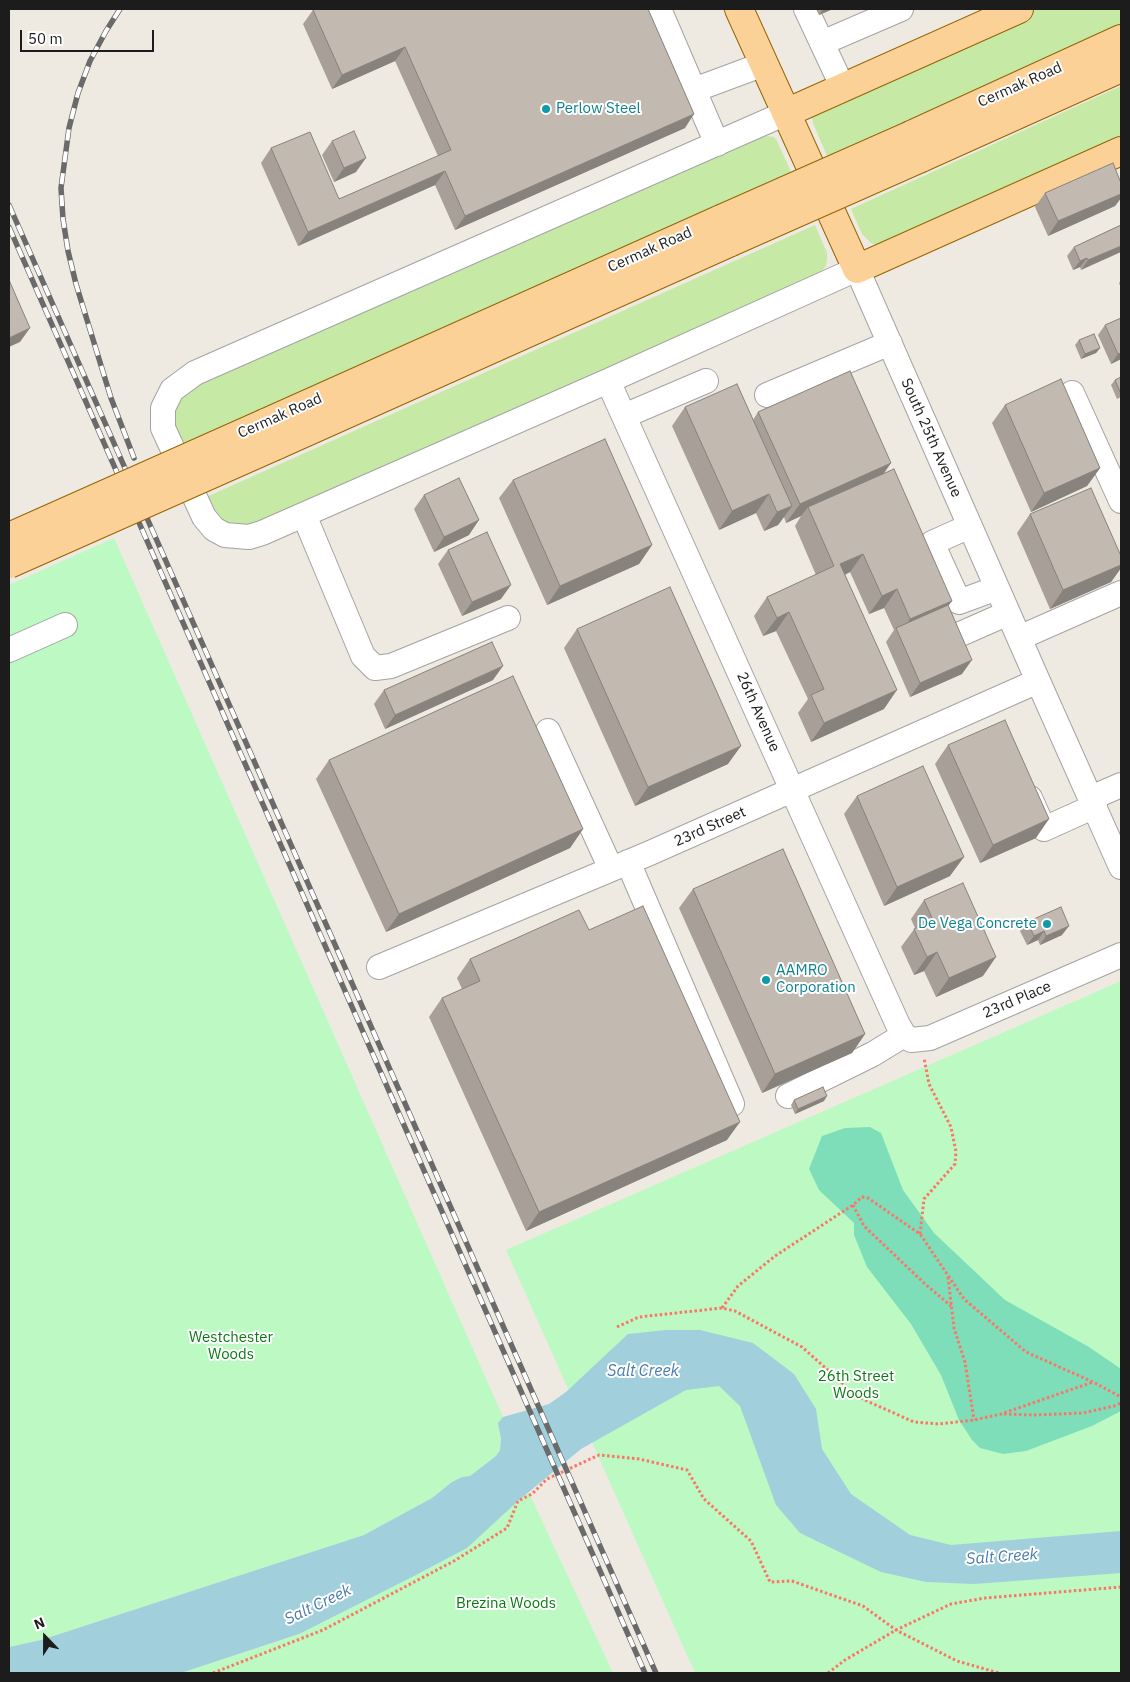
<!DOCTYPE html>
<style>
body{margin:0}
#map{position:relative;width:1130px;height:1682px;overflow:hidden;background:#eeeae2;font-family:"IBM Plex Sans",sans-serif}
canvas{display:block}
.frame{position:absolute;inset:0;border:10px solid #1c1c1c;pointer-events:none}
.north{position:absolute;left:20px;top:1612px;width:50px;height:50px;-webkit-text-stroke:4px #fff;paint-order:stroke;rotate:338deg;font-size:14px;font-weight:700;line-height:20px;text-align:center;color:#1c1c1c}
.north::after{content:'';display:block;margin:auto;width:18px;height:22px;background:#1c1c1c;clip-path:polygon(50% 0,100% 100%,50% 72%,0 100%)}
.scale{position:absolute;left:20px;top:30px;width:134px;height:22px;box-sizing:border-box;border:2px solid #1c1c1c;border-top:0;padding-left:6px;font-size:15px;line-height:18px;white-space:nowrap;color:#1c1c1c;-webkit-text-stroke:4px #fff;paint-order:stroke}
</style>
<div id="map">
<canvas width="1130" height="1682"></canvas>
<div class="frame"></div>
<div class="north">N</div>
<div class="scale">50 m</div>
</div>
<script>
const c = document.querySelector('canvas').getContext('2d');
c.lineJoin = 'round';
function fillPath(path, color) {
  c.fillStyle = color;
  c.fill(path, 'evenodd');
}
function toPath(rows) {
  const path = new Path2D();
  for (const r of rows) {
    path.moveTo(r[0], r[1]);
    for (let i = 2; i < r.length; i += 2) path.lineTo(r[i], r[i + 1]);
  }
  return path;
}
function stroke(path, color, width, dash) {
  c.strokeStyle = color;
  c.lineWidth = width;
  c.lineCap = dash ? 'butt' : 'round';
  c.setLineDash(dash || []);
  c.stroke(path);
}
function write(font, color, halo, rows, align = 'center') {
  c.font = font + ' "IBM Plex Sans",sans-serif';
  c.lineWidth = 4;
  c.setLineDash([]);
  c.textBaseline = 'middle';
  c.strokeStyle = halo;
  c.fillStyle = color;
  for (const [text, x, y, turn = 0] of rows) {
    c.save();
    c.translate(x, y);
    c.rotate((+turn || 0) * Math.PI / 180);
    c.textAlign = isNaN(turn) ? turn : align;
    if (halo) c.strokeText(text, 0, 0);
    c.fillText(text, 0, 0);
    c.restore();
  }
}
fillPath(toPath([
 [1038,9,1121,9,1121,25,827,156,813,123,812,118,813,114,822,105],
 [1121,86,1121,139,884,245,876,245,871,243,862,234,851,209],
 [762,135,774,137,777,141,791,172,180,446,174,427,174,410,181,397,199,384],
 [815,225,827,253,827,260,826,266,818,275,263,523,245,529,228,524,220,519,204,498]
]), '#c7e9a6');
fillPath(toPath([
 [114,538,503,1417,498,1423,501,1439,500,1450,496,1456,470,1476,462,1477,452,1482,432,1498,364,1535,41,1640,9,1647,9,585],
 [1121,981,1121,1673,695,1673,506,1250],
 [529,1493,613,1673,181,1673,299,1634,518,1501]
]), '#bdf9c2');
fillPath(toPath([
 [870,1127,881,1133,903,1190,934,1233,1005,1300,1089,1347,1121,1369,1121,1411,1092,1426,1026,1451,1003,1454,980,1448,972,1440,959,1420,941,1375,911,1324,867,1267,854,1235,854,1223,819,1190,809,1169,822,1136,845,1128]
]), '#7edeba');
fillPath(toPath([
 [666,1330,700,1330,753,1343,794,1374,816,1409,822,1449,851,1494,910,1535,951,1545,1121,1531,1121,1573,974,1584,926,1582,881,1572,800,1533,776,1505,740,1406,719,1386,686,1390,581,1449,518,1501,467,1548,414,1576,299,1634,181,1673,9,1673,9,1647,41,1640,364,1535,432,1498,452,1482,462,1477,470,1476,496,1456,500,1450,501,1439,498,1423,503,1417,549,1404,566,1392,628,1334]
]), '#a1cfdc');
const minor = toPath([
 [659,9,717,144],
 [806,9,843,88],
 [822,43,901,9],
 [694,90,764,64],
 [786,113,195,373,172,390,163,408,163,428,204,517,214,529,225,535,249,537,262,533,608,381,857,269,1038,681,1121,867],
 [608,381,898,1025,904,1035,911,1040,930,1038,1121,955],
 [1072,393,1121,501],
 [767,395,890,343],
 [624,416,706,381],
 [304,515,363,656,375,668,391,666,508,618],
 [970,526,932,543,959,602,997,588],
 [956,636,1008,613],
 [1019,638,1121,593],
 [9,650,65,625],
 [548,731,611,869],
 [1030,798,1044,829,1095,806],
 [1091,798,1121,785],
 [628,862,732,1104],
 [379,967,650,853,1038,681],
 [788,1096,873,1054,904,1035]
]);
const major = toPath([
 [739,9,857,269,1121,151],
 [786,113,1019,9],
 [911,135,1121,39],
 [921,158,1121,68],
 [265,423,721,219],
 [275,446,731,242]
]);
stroke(minor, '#a3a3a3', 26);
stroke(major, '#956400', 30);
stroke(toPath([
 [853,1205,864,1226,924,1283,951,1306],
 [920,1234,924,1199,955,1164,956,1152,951,1127,929,1084,924,1058],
 [948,1277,954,1328,965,1362,974,1420],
 [722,1308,738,1286,775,1256,853,1205,862,1197,868,1198,920,1234,964,1299,1026,1352,1093,1382,1121,1397],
 [617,1327,639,1317,722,1308,735,1311,802,1347,858,1397,914,1422,939,1424,974,1420,1001,1414,1093,1382],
 [1004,1414,1034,1415,1083,1413,1114,1406,1121,1403],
 [213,1673,323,1630,454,1561,507,1528,518,1501,532,1494,547,1479,599,1455,639,1459,687,1470,704,1499,751,1541,770,1582,792,1581,863,1606,896,1630,957,1661,999,1673],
 [828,1673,845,1660,896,1630,951,1604,985,1598,1121,1587]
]), '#fb7666', 3, [2.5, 2.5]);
stroke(minor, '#fff', 24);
stroke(major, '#fcd198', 28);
const rail = toPath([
 [120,9,106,31,90,61,78,93,69,128,61,188,63,219,68,251,76,284,111,398,134,458],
 [9,205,656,1673],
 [9,227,645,1673]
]);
stroke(rail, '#6a6a6a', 5.5);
stroke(rail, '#fff', 4, [11]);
const majorBridge = toPath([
 [721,219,911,135],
 [731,242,921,158],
 [9,537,265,423],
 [9,564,275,446]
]);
stroke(majorBridge, '#956400', 30, []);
stroke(majorBridge, '#fcd198', 28);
fillPath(toPath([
 [816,9,833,9,819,15],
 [313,10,685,128,455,230,435,185,298,246,261,163,271,148,339,199,438,156,395,61,332,89,303,24],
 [332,141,356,172,334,182,322,155],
 [1121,183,1121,198,1115,206,1048,236,1035,207,1045,193],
 [1121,225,1081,270,1080,267,1073,270,1067,256,1074,247],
 [1121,280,1121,288,1119,283],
 [1105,325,1121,359,1111,364,1098,335],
 [1079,340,1100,348,1096,353,1081,359,1075,345],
 [1121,377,1121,397,1117,399,1111,385,1115,380],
 [1005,405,1100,468,1087,486,1031,512,992,423],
 [685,407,753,420,758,412,884,474,952,601,948,605,962,674,910,697,886,642,894,630,884,608,869,614,850,572,845,575,884,709,811,742,798,713,808,699,776,631,763,636,754,616,767,597,816,575,795,526,801,516,786,523,784,517,778,525,764,531,756,513,719,530,672,426],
 [513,480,652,545,639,564,547,605,499,498],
 [424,495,469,535,434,552,414,509],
 [1030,514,1121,556,1121,568,1111,582,1050,609,1017,533],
 [448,550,501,599,462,616,438,564],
 [577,629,728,764,635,806,564,648],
 [493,680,385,729,374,704,384,690],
 [948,745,1036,838,980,863,935,764],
 [329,760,583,829,570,848,386,932,316,779],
 [857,796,950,876,884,906,844,814],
 [693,889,865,1034,852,1053,762,1093,679,908],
 [924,900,983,976,936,997,924,971,914,975,901,947,915,928,911,919],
 [1027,922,1062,935,1040,945,1038,940,1027,945,1020,931],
 [589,930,727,1140,526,1231,429,1017,442,998,462,989,457,978,470,959],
 [794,1100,824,1101,795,1114,791,1105]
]), '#a79f98');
fillPath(toPath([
 [823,9,833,9,819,15],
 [405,47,395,61,332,89,342,75],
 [694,114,685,128,455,230,465,216],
 [366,158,356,172,334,182,344,168],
 [445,171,435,185,298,246,308,232],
 [1121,194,1121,198,1115,206,1048,236,1058,221],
 [1121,246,1121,252,1081,270,1088,260],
 [1087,258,1080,267,1073,270,1080,261],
 [30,328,20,342,9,347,9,338],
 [1100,348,1096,353,1081,359,1085,354],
 [1121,353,1121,359,1111,364,1118,354],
 [891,463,878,482,808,507,801,516,786,523,800,504],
 [1100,468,1087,486,1031,512,1044,493],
 [769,494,756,513,719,530,732,511],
 [792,506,778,525,764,531,777,512],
 [479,520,469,535,434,552,444,537],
 [652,545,639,564,547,605,560,586],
 [863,554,850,572,826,583,840,564],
 [1121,565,1121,568,1111,582,1050,609,1063,590],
 [511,585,501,599,462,616,472,602],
 [897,589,884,608,869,614,882,596],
 [952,601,938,619,899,635,910,619],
 [789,612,776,631,763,636,777,618],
 [972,660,962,674,910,697,920,683],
 [503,666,493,680,385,729,395,715],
 [897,690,884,709,811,742,824,723],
 [741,746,728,764,635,806,648,787],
 [1049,819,1036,838,980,863,993,845],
 [583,829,570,848,386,932,399,914],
 [964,857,950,876,884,906,897,887],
 [1069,926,1062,935,1040,945,1046,936],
 [1044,931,1038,940,1027,945,1034,936],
 [937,952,924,971,914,975,927,957],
 [996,957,983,976,936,997,949,978],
 [865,1034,852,1053,762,1093,775,1074],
 [827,1096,824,1101,795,1114,798,1109],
 [740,1122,727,1140,526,1231,539,1212]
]), '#88827c');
const building = toPath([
 [316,9,648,9,694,114,465,216,445,171,308,232,271,148,310,132,339,199,451,150,405,47,342,75,313,10,316,9],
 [354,131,366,158,344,168,332,141,354,131],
 [1113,163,1121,183,1121,194,1058,221,1045,193,1113,163],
 [1121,225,1121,246,1088,260,1087,258,1080,261,1074,247,1121,225],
 [9,280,30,328,9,338,9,280],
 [1121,318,1121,353,1118,354,1105,325,1121,318],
 [1094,334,1100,348,1085,354,1079,340,1094,334],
 [850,371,891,463,800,504,758,412,850,371],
 [1121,377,1121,394,1115,380,1121,377],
 [1061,379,1100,468,1044,493,1005,405,1061,379],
 [737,384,792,506,777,512,769,494,732,511,685,407,737,384],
 [605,439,652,545,560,586,513,480,605,439],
 [894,469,952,601,910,619,897,589,882,596,863,554,840,564,897,690,824,723,811,695,824,689,789,612,777,618,767,597,834,566,808,507,894,469],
 [459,478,479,520,444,537,424,495,459,478],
 [1091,488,1121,556,1121,565,1063,590,1030,514,1091,488],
 [487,532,511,585,472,602,448,550,487,532],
 [670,587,741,746,648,787,577,629,670,587],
 [948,605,972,660,920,683,896,628,948,605],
 [492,642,503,666,395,715,384,690,492,642],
 [513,676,583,829,399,914,329,760,513,676],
 [1005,720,1049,819,993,845,948,745,1005,720],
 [923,766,964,857,897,887,857,796,923,766],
 [783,849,865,1034,775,1074,693,889,783,849],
 [963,883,996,957,949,978,937,952,927,957,914,929,933,920,924,900,963,883],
 [643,906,740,1122,539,1212,442,998,480,981,470,959,579,910,589,930,643,906],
 [1061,907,1069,926,1046,936,1044,931,1034,936,1027,922,1061,907],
 [823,1087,827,1096,798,1109,794,1100,823,1087]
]);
fillPath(building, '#c2b9b1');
stroke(building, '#88827c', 1);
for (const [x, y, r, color] of [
 [546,109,5,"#0f9aa8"],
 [1047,924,5,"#0f9aa8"],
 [766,980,5,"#0f9aa8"]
]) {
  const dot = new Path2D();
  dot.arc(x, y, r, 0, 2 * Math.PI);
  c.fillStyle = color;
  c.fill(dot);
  stroke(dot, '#fff', 2);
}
write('15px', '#1c1c1c', '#fff', [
 ["Cermak Road",1020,85,-24],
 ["Cermak Road",650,250,-24],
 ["Cermak Road",280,416,-24],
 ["South 25th Avenue",931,438,66],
 ["26th Avenue",758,712,66],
 ["23rd Street",710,827,-24],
 ["23rd Place",1017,1000,-23]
]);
write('15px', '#0d838f', '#fff', [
 ["Perlow Steel",556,109],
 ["De Vega Concrete",1037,924,"right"],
 ["AAMRO",776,971],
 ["Corporation",776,988]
], 'left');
write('15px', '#0a7a14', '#fff', [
 ["Westchester",231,1338],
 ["Woods",231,1355],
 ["26th Street",856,1377],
 ["Woods",856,1394],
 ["Brezina Woods",506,1604]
]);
write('italic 16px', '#497aac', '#fff', [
 ["Salt Creek",643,1371],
 ["Salt Creek",1002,1557,-4],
 ["Salt Creek",318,1605,-26]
]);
</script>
